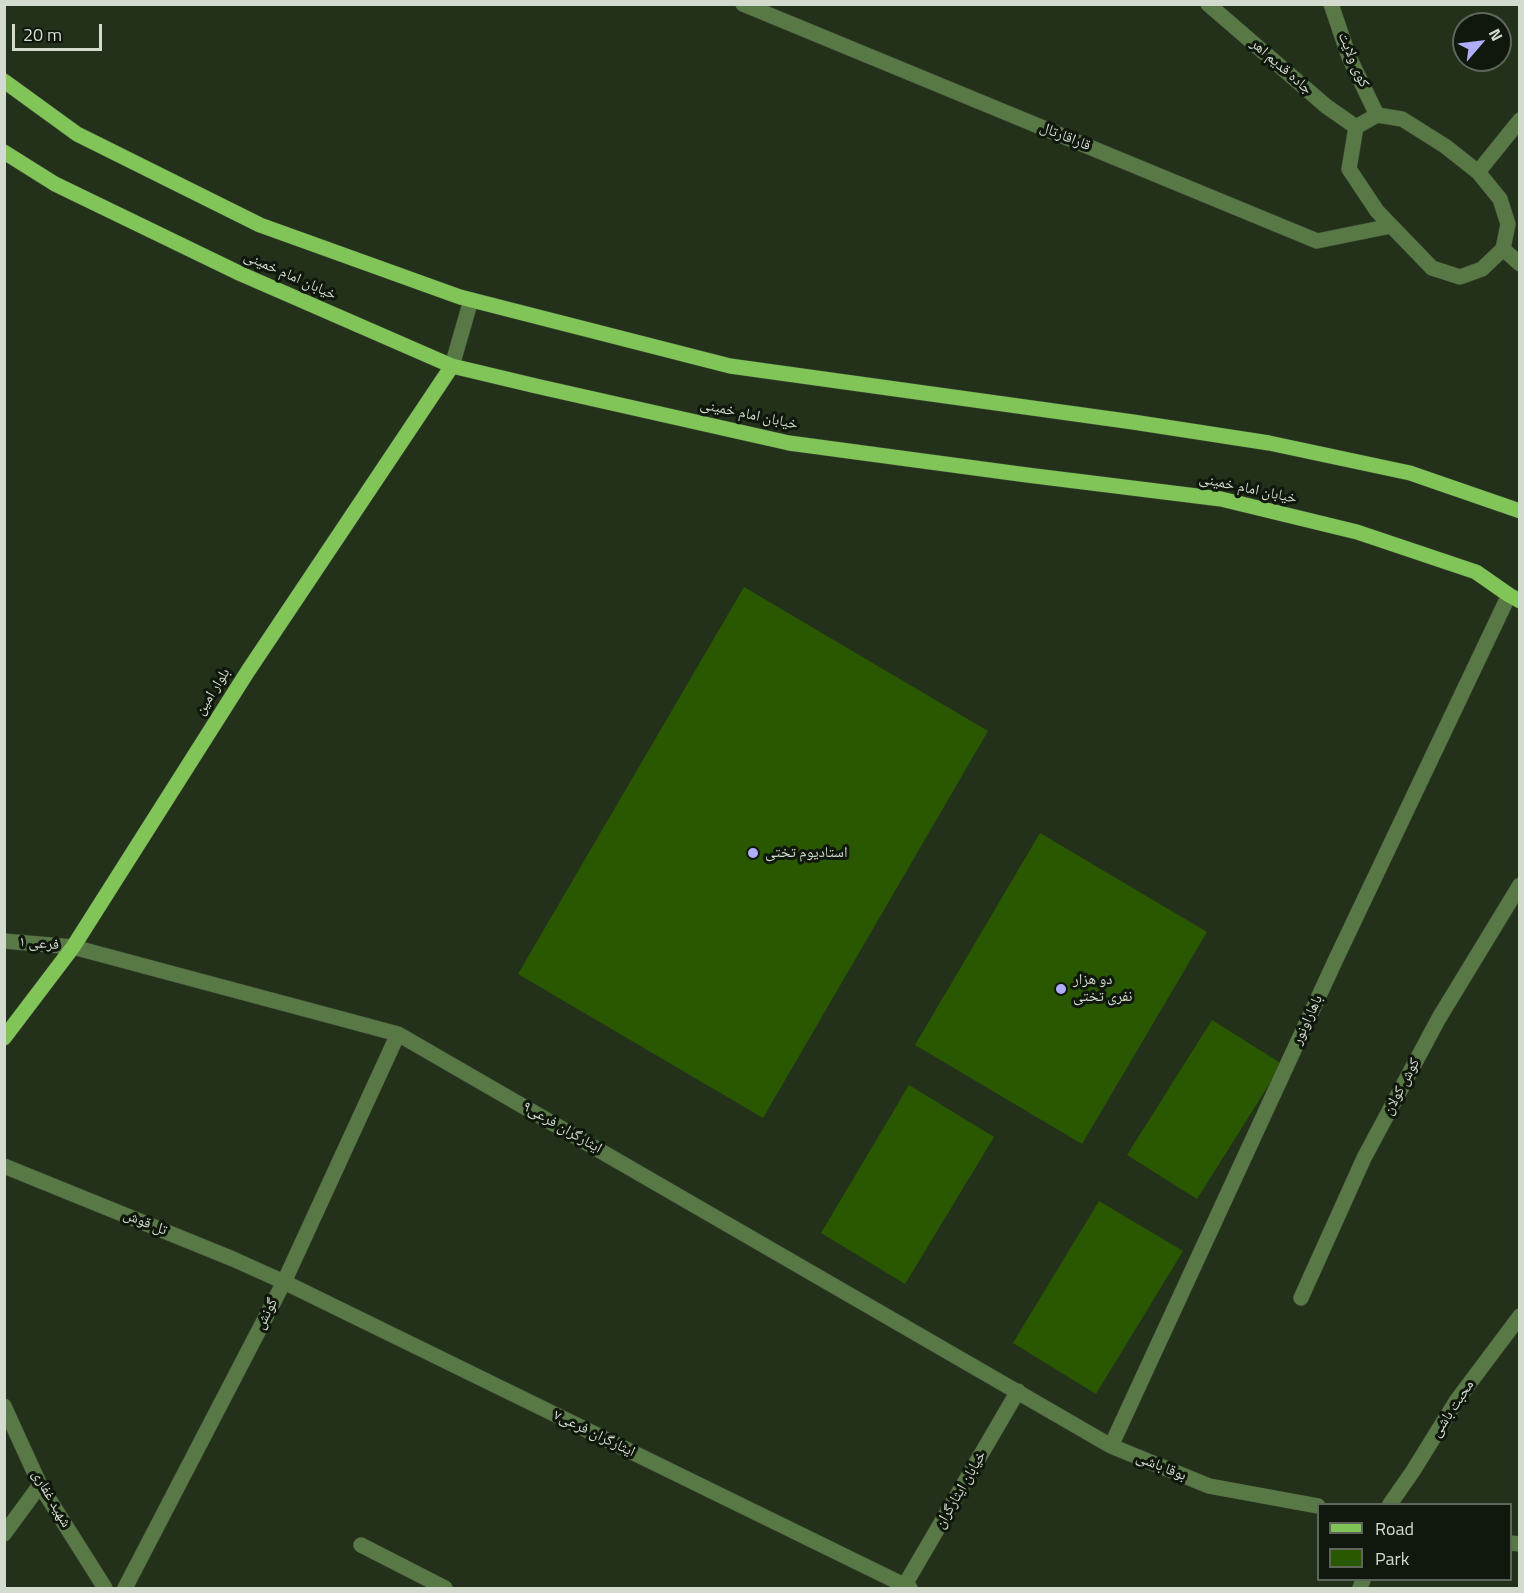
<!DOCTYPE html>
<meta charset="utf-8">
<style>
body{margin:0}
#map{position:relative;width:1524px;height:1593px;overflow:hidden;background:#23311b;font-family:"Titillium Web",sans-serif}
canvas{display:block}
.frame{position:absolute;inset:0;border:6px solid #d2dbcd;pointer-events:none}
.legend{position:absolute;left:1317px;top:1503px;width:195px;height:78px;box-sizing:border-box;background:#10170d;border:2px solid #5e655a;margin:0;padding:8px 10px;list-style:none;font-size:18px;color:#d2dbcd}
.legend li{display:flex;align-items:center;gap:12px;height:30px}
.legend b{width:30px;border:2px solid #5e655a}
.north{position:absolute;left:1452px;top:12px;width:60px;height:60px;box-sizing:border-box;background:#10170d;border:2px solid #5e655a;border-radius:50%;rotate:62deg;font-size:16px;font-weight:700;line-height:24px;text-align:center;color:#d2dbcd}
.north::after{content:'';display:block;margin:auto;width:21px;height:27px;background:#b0aefa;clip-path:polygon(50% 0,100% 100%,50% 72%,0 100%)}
.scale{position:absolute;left:12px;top:24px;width:90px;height:27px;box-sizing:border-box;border:3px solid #d2dbcd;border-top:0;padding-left:8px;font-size:18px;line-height:21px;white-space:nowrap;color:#d2dbcd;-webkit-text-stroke:4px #10170d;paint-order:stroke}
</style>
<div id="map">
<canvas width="1524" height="1593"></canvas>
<div class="frame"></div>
<ul class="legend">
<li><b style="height:8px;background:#81c458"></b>Road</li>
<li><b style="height:16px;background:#2a5800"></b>Park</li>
</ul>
<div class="north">N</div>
<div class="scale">20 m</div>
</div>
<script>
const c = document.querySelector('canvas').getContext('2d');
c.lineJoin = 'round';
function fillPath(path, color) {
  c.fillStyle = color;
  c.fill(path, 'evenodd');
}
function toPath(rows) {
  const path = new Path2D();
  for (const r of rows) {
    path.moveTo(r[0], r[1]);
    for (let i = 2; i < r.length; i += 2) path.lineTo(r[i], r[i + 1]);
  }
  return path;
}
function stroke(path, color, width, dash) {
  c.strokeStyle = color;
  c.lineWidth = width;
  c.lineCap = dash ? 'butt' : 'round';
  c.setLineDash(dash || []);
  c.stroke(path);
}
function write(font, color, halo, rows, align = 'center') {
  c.font = font + ' "Titillium Web","Noto Naskh Arabic",sans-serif';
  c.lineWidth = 6;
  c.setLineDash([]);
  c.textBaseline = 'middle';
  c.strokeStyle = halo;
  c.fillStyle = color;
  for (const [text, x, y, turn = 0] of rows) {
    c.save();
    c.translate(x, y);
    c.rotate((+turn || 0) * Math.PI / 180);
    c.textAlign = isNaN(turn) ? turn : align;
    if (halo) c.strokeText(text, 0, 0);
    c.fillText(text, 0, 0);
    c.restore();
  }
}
fillPath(toPath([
 [744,587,988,731,763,1118,518,974],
 [1040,833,1207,932,1082,1144,915,1045],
 [1212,1020,1282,1064,1197,1199,1127,1155],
 [909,1085,994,1137,905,1284,821,1233],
 [1099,1201,1183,1251,1096,1394,1013,1343]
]), '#2a5800');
const minor = toPath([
 [743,4,1317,241,1391,226],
 [1208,4,1326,106,1356,127],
 [1331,4,1349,57,1377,115],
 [1377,115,1402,119,1445,146,1478,172,1500,199,1508,224,1503,249,1482,269,1460,277,1432,268,1377,211,1349,169,1356,127,1377,115],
 [1478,172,1520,120],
 [1503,249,1520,264],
 [452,366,471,300],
 [4,941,73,947,398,1034,1111,1446,1209,1486,1318,1506],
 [4,1166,233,1259,284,1282,910,1588],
 [1301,1298,1364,1158,1439,1018,1520,885],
 [4,1406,40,1485,105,1588],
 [1111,1446,1336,959,1509,595],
 [1390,1504,1413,1471,1457,1400,1520,1316],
 [4,1534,40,1485],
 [1510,1543,1520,1544],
 [361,1545,445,1588],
 [125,1588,284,1282,398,1034],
 [903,1588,1018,1391],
 [1360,1588,1363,1580]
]);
const major = toPath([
 [4,81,77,134,260,225,460,297,730,366,1133,422,1269,443,1410,473,1520,511],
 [4,152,55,184,241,274,452,366,536,386,789,443,1027,475,1221,499,1357,532,1476,572,1509,595,1520,601],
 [4,1038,73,947,248,671,452,366]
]);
stroke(minor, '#3f4c37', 16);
stroke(major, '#3f4c37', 16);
stroke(minor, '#587846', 15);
stroke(major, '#81c458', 15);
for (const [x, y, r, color] of [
 [753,853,6,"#b0aefa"],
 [1061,989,6,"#b0aefa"]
]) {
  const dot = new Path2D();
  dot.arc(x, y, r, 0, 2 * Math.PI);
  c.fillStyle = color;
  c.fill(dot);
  stroke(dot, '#10170d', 2);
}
write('15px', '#d2dbcd', '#10170d', [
 ["کوی ولایت",1353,60,67],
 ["جاده قدیم اهر",1281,67,41],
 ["قاراقارتال",1065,137,22],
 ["خیابان امام خمینی",290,276,24],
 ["خیابان امام خمینی",749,415,12],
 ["خیابان امام خمینی",1248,489,12],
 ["بلوار امین",213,692,-58],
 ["فرعی ۱",39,944,5],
 ["باهاراونور",1308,1020,-65],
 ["کوش کولان",1402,1087,-62],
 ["ایثارگران فرعی۹",562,1128,30],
 ["تل قوش",145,1223,22],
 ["گونش",267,1314,-63],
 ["محبت باشی",1453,1409,-56],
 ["ایثارگران فرعی۷",594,1434,26],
 ["بوقا باشی",1161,1467,22],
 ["خیابان ایثارگران",961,1490,-60],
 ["شهید غفاری",51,1499,60]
]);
write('15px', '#d2dbcd', '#10170d', [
 ["استادیوم تختی",765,853],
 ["دو هزار",1073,980],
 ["نفری تختی",1073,997]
], 'left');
</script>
